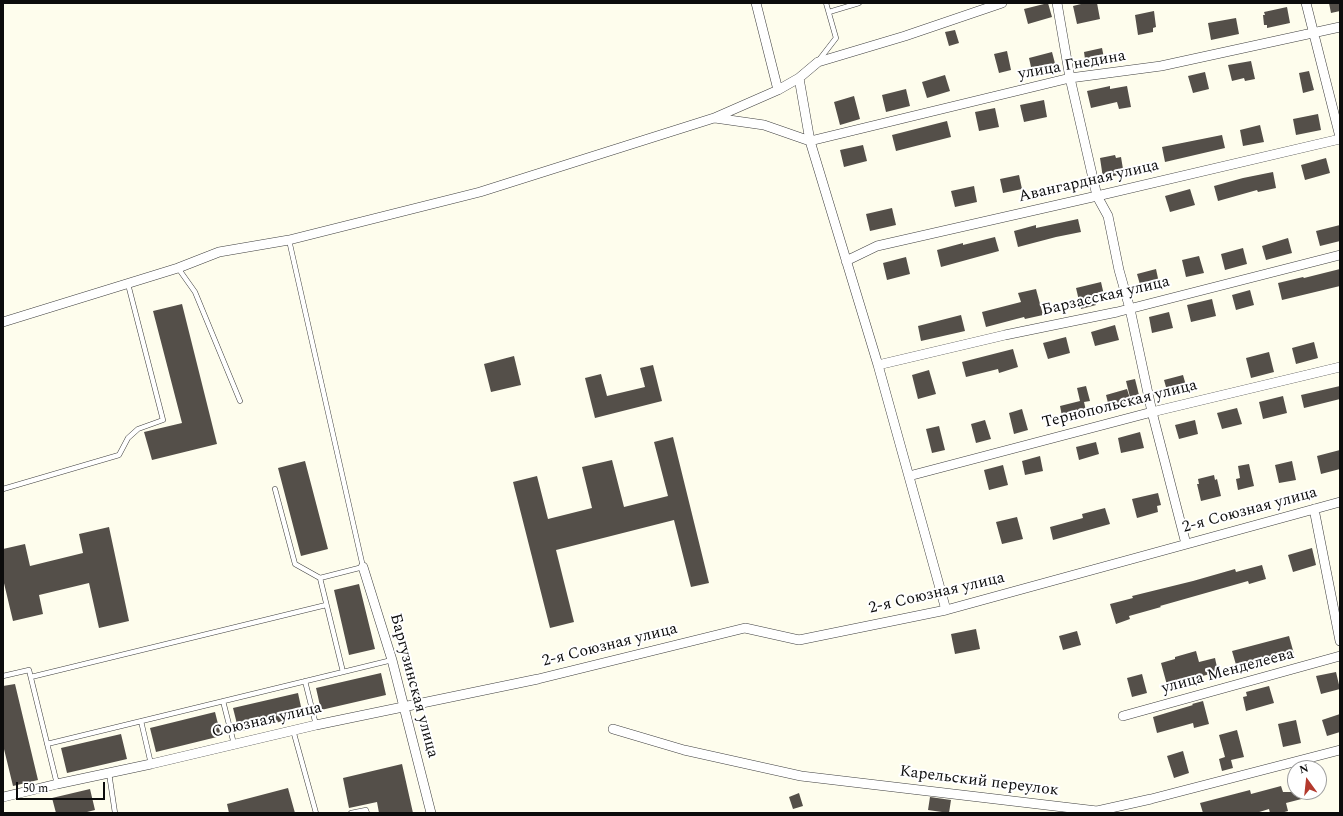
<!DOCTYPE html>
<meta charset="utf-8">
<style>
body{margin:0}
#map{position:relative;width:1343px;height:816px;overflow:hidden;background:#fefded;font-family:Spectral,serif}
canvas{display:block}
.frame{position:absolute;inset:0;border:4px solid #0c0c0c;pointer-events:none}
.north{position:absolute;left:1287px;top:760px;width:40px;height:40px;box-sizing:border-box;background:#fff;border:1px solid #9e9e9e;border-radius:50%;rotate:345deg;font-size:11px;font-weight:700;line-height:16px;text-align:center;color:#0c0c0c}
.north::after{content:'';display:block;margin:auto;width:14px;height:18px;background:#b3392d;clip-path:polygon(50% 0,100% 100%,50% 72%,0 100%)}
.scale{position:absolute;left:16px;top:782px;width:89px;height:18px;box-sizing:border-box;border:2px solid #0c0c0c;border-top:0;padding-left:5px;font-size:12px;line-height:14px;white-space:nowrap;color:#0c0c0c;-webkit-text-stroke:3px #fff;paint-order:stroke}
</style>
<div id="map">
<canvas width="1343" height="816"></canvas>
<div class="frame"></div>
<div class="north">N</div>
<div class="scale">50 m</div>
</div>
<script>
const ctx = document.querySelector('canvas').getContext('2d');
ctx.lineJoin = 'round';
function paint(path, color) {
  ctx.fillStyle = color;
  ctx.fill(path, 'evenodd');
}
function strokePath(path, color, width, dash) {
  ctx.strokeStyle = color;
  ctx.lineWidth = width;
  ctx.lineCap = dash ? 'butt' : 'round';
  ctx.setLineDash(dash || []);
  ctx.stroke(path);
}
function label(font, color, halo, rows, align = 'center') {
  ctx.font = font + ' Spectral,serif';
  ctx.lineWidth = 4;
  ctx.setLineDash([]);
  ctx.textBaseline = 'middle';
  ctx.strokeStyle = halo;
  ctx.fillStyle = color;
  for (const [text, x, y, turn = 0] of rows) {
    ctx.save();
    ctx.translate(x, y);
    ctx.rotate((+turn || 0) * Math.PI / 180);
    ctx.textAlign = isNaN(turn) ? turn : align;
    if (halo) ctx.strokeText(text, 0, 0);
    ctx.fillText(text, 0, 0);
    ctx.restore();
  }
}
const building = new Path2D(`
 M1048 3 1052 17 1028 24 1024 9Z
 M1085 3H1097L1100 19 1077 24 1073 6Z
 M1329 3H1340V11L1331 13Z
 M1287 7 1290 23 1267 28V25H1264L1263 15H1265L1264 12Z
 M1154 11 1156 27 1153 28V32L1138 35 1135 15Z
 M1236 18 1239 34 1211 40 1208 23Z
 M955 30 959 43 949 46 945 32Z
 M1102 48 1105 63 1086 66 1084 52Z
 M1007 51 1011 70 999 73 994 54Z
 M1052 52 1057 71 1033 76 1029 58Z
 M1251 61 1255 79 1245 81 1244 78 1232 81 1228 65Z
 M1309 71 1314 90 1303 93 1299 73Z
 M1205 72 1209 89 1193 93 1188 76Z
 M945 75 950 91 927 98 922 82Z
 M1110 86V89L1127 86 1131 107 1119 109 1117 102 1091 108 1087 91Z
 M906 89 910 106 886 112 882 95Z
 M854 96 860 119 840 125 834 102Z
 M1044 100 1047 117 1024 122 1020 105Z
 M995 108 999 127 979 131 975 112Z
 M1318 114 1321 130 1296 135 1293 119Z
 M947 121 951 137 896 151 892 135Z
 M1260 125 1264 142 1243 146 1240 130Z
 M1222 135 1225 148 1165 162 1162 147Z
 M863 145 867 161 844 167 840 150Z
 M1115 155 1116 158 1121 157 1123 169 1118 170 1119 175 1103 178 1100 158Z
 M1326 158 1330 173 1305 180 1301 165Z
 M1273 172 1276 188 1258 192 1257 190 1218 201 1214 186 1243 178Z
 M1019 175 1022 189 1003 193 1000 179Z
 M974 186 977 202 955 207 951 191Z
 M1190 189 1195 205 1170 212 1165 196Z
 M892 208 896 225 870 231 866 214Z
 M1078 219 1081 232 1056 237 1018 247 1014 231 1036 225V228Z
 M1340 225V241L1320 246 1316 231Z
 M995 237 999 251 941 267 937 250 963 243V245Z
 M1288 238 1292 253 1266 260 1262 246Z
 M1243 248 1247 264 1225 270 1221 254Z
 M1199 256 1204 273 1186 277 1182 260Z
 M906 257 910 274 887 280 883 263Z
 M1156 269 1159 283 1141 288 1137 274Z
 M1340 269V286L1282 300 1278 283 1303 277 1304 278Z
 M1101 282 1104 295 1094 297 1096 305 1081 309 1076 288Z
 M1036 289 1043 315 1025 319 1024 317 986 327 982 312 1021 302 1018 293Z
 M1250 290 1254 305 1236 310 1232 295Z
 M1212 299 1216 316 1191 322 1187 305Z
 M182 304 217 444 152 460 144 432 182 423 153 311Z
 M1169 312 1173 328 1152 333 1149 317Z
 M961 315 965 331 921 341 918 326Z
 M1115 325 1119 340 1095 346 1091 332Z
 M1066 337 1070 353 1048 359 1043 343Z
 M1314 342 1318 358 1296 364 1292 348Z
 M1013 349 1018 367 999 373 998 369 966 377 962 362Z
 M1269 352 1274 372 1251 378 1246 358Z
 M514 356 521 385 491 392 484 364Z
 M653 365 662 401 595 418 585 378 601 374 607 396 645 387 640 368Z
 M929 370 936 394 918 399 912 375Z
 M1183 375 1187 389 1168 394 1164 380Z
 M1135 379 1139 395 1130 397 1126 381Z
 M1086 386 1090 401 1084 402 1087 415 1063 421 1060 406 1080 401 1077 388Z
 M1340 386V399L1304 408 1301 395Z
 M1127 389 1132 405 1110 411 1106 395Z
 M1283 396 1287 413 1263 419 1259 402Z
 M1237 408 1242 424 1222 429 1217 413Z
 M1022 409 1028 430 1014 434 1009 413Z
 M985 420 991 439 976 443 971 424Z
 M1195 420 1198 434 1179 439 1175 425Z
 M939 426 945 450 932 453 926 429Z
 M1140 432 1144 448 1121 453 1118 438Z
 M673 437 709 583 691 587 674 520 556 550 574 622 550 628 513 482 537 476 548 519 592 508 582 467 612 460 624 507 668 496 654 442Z
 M1096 442 1099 454 1079 460 1076 447Z
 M1340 450V469L1321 474 1317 456Z
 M1040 456 1043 471 1025 475 1022 461Z
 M305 461 328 549 301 556 278 468Z
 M1292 461 1296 480 1279 483 1275 465Z
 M1249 464 1254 486 1238 490 1236 479 1240 478 1238 466Z
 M1003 465 1008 485 989 490 984 470Z
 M1214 475 1215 480 1217 479 1221 496 1201 501 1197 484H1199L1198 479Z
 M1158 493 1161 505 1157 506 1158 512 1137 518 1132 499Z
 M1105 508 1110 524 1053 540 1050 527 1083 518 1082 514Z
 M1017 517 1023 539 1002 544 996 522Z
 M109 527 129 621 99 628 89 583 39 595 43 614 13 621 3 579V549L25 544 30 566 83 553 79 534Z
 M1312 548 1316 565 1293 572 1288 555Z
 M1262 565 1266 579 1249 584 1248 581 1160 606 1161 607 1129 616 1130 619 1116 624 1110 604 1133 598 1132 596 1193 581 1235 569 1236 572Z
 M359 584 375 649 349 655 334 590Z
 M976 629 980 649 955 654 951 634Z
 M1077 631 1081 645 1063 650 1059 636Z
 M1289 636 1294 654 1237 668 1232 651Z
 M1196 651 1199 662 1215 658 1218 672 1167 685 1161 663 1175 659V657Z
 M1336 672 1340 689 1321 694 1316 676Z
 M381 673 386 695 321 710 316 688Z
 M1142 674 1147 693 1132 697 1127 678Z
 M15 684 38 780 13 786 3 745V686Z
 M1269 686 1274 703 1246 711 1243 697 1247 696 1246 692Z
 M298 693 303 716 239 732 233 708Z
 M1203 701 1209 724 1194 728 1193 723 1157 733 1153 717 1193 705 1192 704Z
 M215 712 221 736 156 752 150 728Z
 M1340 714V732L1327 736 1322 720Z
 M1296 720 1301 743 1283 747 1278 724Z
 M1237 730 1244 757 1231 760 1233 768 1222 771 1219 759 1225 757 1219 735Z
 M121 734 127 759 67 773 61 748Z
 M1183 751 1189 773 1174 778 1167 756Z
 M402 764 413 813H379L377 802 349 808 343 778Z
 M1281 786 1283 792H1316L1317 795 1286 803 1288 811 1281 813H1270L1269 809 1256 813H1203L1200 803 1250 790 1251 794Z
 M288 788 295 813H229L227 804Z
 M90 789 95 810 83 813H56L52 798Z
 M799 793 803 806 793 809 789 797Z
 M930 797 951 800 949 813 928 810Z`);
const service = new Path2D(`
 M829 12 859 3
 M819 60 836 38 826 3
 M178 268 195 292 240 401
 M3 489 119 455 128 438 138 429 163 420 128 284
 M275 489 295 564 320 578 363 567 289 240
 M343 672 392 660
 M3 676 29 670 57 784
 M31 677 326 605
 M305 681 316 725
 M223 701 234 744
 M141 721 151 764
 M293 730 316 813
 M47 744 343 672 320 578
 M109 773 115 813
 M351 813 366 810 367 813`);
const minor = new Path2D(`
 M756 3 778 90
 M1057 3 1070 78 1097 196 1108 216 1119 270 1130 309 1152 412 1186 544
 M1306 3 1340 137
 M799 78 810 141 878 365 946 610
 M715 118 764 125 810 141 1070 78 1161 66 1340 27
 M846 261 877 246 1097 196 1340 139
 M3 322 178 268 219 252 289 240 480 192 714 118 778 90 799 78 818 62 905 36 1002 3
 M878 365 1005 335 1117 312 1340 255
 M909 476 1152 412 1340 367
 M1314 509 1340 641
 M363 567 392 660 431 813
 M1123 716 1340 656
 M613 729 684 750 801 776 1097 811 1151 799 1340 750
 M3 797 57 784 151 764 316 725 538 679 745 628 799 640 946 610 1340 502`);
const streetNames = [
 ["улица Гнедина",1072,66,-10],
 ["Авангардная улица",1089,182,-13],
 ["Барзасская улица",1106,297,-13],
 ["Тернопольская улица",1120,405,-14],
 ["2-я Союзная улица",1250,511,-15],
 ["2-я Союзная улица",937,594,-13],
 ["2-я Союзная улица",610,646,-14],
 ["улица Менделеева",1228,672,-15],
 ["Баргузинская улица",413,686,75],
 ["Союзная улица",267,721,-13],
 ["Карельский переулок",979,782,7]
];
paint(building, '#544f49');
strokePath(service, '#3f3f3f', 5.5);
strokePath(minor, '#3f3f3f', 10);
strokePath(service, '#fff', 4.5);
strokePath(minor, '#fff', 9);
label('16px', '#0c0c0c', '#fff', streetNames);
</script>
